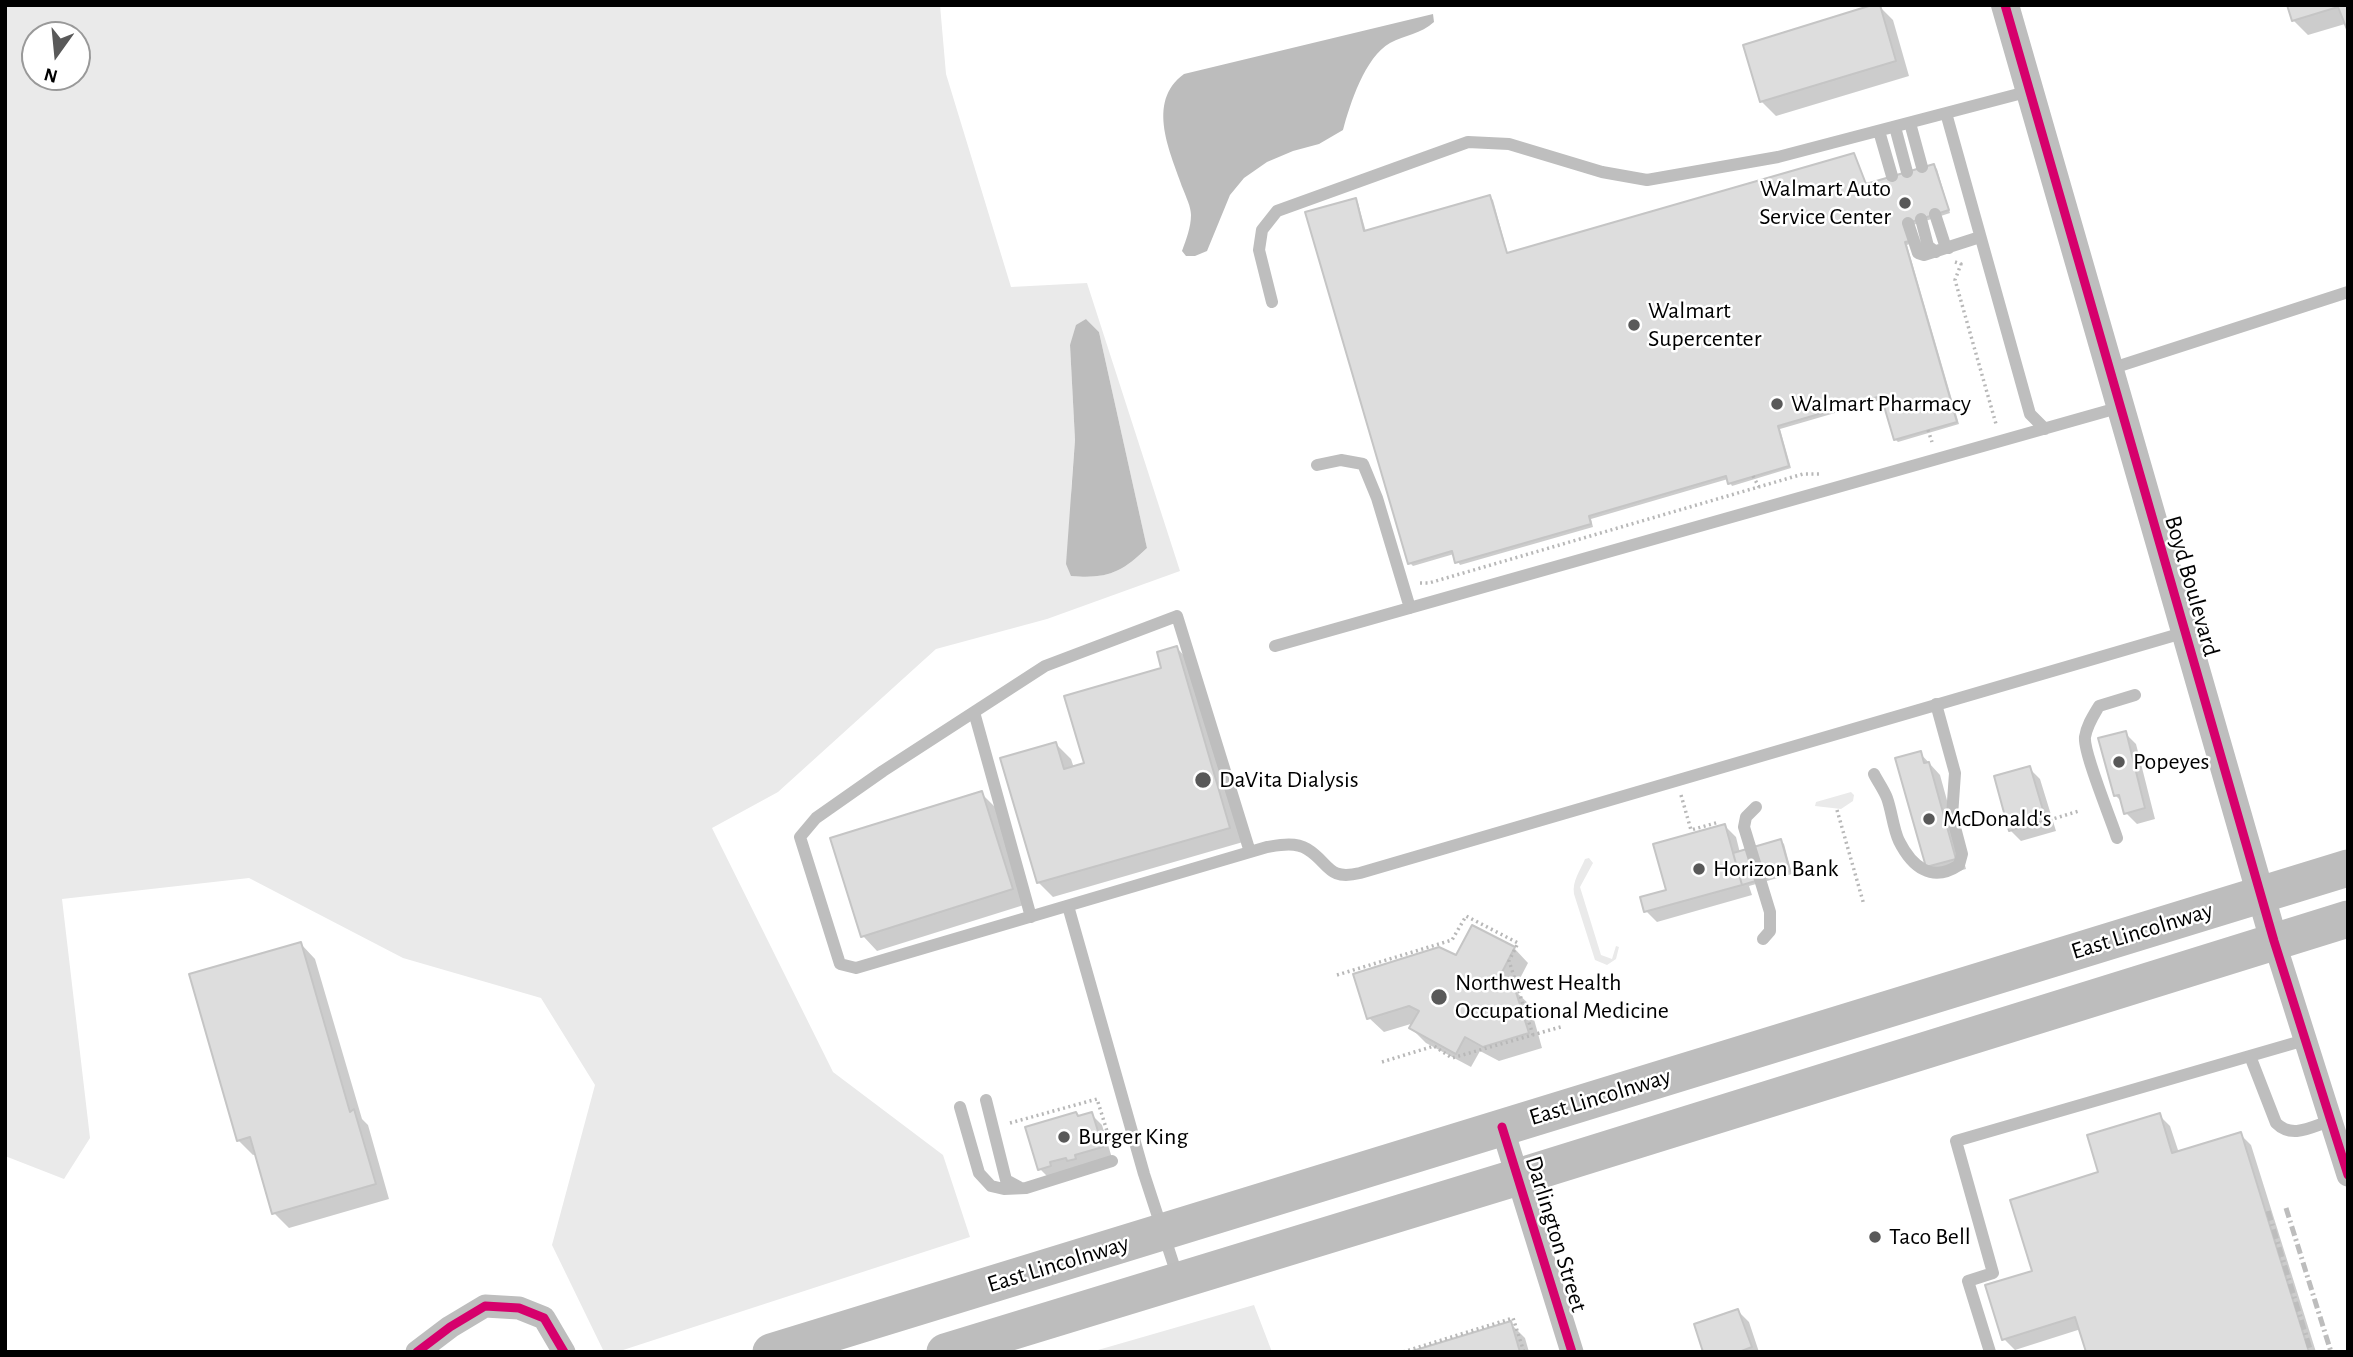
<!DOCTYPE html>
<style>
body{margin:0}
#map{position:relative;width:2353px;height:1357px;overflow:hidden;background:#fff;font-family:"Alegreya Sans",sans-serif}
canvas{display:block}
.frame{position:absolute;inset:0;border:7px solid #000;pointer-events:none}
.north{position:absolute;left:21px;top:21px;width:70px;height:70px;box-sizing:border-box;background:#fff;border:2px solid #999;border-radius:50%;rotate:195deg;font-size:19px;font-weight:700;line-height:28px;text-align:center;color:#000}
.north::after{content:'';display:block;margin:auto;width:24px;height:32px;background:#595959;clip-path:polygon(50% 0,100% 100%,50% 72%,0 100%)}
</style>
<div id="map">
<canvas width="2353" height="1357"></canvas>
<div class="frame"></div>
<div class="north">N</div>
</div>
<script>
const ctx = document.querySelector('canvas').getContext('2d');
ctx.lineJoin = 'round';
function paint(path, color) {
  ctx.fillStyle = color;
  ctx.fill(path, 'evenodd');
}
function strokePath(path, color, width, dash) {
  ctx.strokeStyle = color;
  ctx.lineWidth = width;
  ctx.lineCap = dash ? 'butt' : 'round';
  ctx.setLineDash(dash || []);
  ctx.stroke(path);
}
function label(font, color, halo, rows, align = 'center') {
  ctx.font = font + ' "Alegreya Sans",sans-serif';
  ctx.lineWidth = 5;
  ctx.setLineDash([]);
  ctx.textBaseline = 'middle';
  ctx.strokeStyle = halo;
  ctx.fillStyle = color;
  for (const [text, x, y, turn = 0] of rows) {
    ctx.save();
    ctx.translate(x, y);
    ctx.rotate((+turn || 0) * Math.PI / 180);
    ctx.textAlign = isNaN(turn) ? turn : align;
    if (halo) ctx.strokeText(text, 0, 0);
    ctx.fillText(text, 0, 0);
    ctx.restore();
  }
}
const green = new Path2D(`
 M5 5H940L946 74 1011 287 1087 283 1180 571 1047 619 936 649 778 792 712 828 833 1072 943 1155 970 1237 617 1352H604L552 1245 595 1085 541 998 403 958 249 878 62 899 90 1138 64 1179 5 1156ZM35 35H77V77H35ZM1086 319 1099 332 1147 548C1121 573 1107 579 1071 576V492L1075 440 1070 345Z
 M1851 792 1854 795 1853 801 1841 809 1815 806 1816 802Z
 M1589 858 1593 863 1580 887 1601 955 1612 959 1616 946 1619 947 1616 959 1607 965 1595 960 1574 894C1572 881 1580 871 1585 859Z
 M1254 1305 1272 1352H1091Z`);
const water = new Path2D(`
 M1433 14 1434 22C1421 34 1405 35 1390 43 1365 57 1350 104 1343 130L1319 144 1293 151 1267 162 1244 178 1230 195 1207 251 1195 256H1186L1182 251C1186 240 1191 227 1191 215 1191 207 1186 197 1183 189 1171 154 1145 102 1184 74Z
 M1086 319 1099 332 1147 548C1121 573 1107 579 1071 576L1066 564 1075 440 1070 345 1076 325Z`);
const shadow = new Path2D(`
 M1878 5 1893 20 1909 76 1776 116 1761 101Z
 M2289 5H2348V31L2345 24 2308 35 2293 20Z
 M1854 155 1867 186 1934 166 1937 169 1950 213 1907 227 1912 243 1907 245 1959 424 1898 442 1895 439 1883 399 1780 429 1791 468 1732 486 1728 479 1591 519 1593 527 1460 565 1454 554 1413 566 1410 563 1355 200 1358 203 1366 232 1490 197 1493 200 1508 255Z
 M1177 648 1191 663 1243 842 1053 897 1038 882 1056 744 1071 759 1074 768 1086 764 1164 670Z
 M2125 733 2136 744 2155 819 2137 824 2126 813 2123 803 2115 795Z
 M1920 753 1940 775 1966 869 1938 877 1928 866Z
 M2029 768 2040 779 2056 831 2021 841 2010 830Z
 M981 793 996 808 1027 904 877 951 863 936Z
 M1725 826 1736 837 1740 853 1781 841 1784 844 1792 874 1749 886 1752 895 1657 922 1646 911 1668 891Z
 M301 944 315 959 362 1119 368 1125 389 1199 289 1228 274 1213 257 1154 253 1155 238 1140Z
 M1514 948 1528 963 1514 990 1530 1005 1542 1048 1499 1061 1480 1051 1471 1067 1426 1043 1411 1028 1414 1023 1384 1032 1369 1018 1456 958Z
 M1076 1113 1080 1117 1091 1114 1102 1125 1112 1158 1051 1180 1040 1169Z
 M2159 1115 2170 1126 2179 1153 2240 1134 2251 1145 2316 1352H2088L2081 1329 2015 1350 2004 1339 2034 1272 2100 1173Z
 M1738 1311 1749 1322 1759 1352H1705Z
 M1510 1323 1525 1338 1529 1352H1415Z`);
const building = new Path2D(`
 M1872 5H1880L1896 61 1760 102 1743 45Z
 M2287 5H2348V32L2338 7 2292 21Z
 M1854 153 1866 184 1934 164 1949 210 1905 224 1910 241 1905 242 1957 422 1894 440 1881 396 1778 426 1789 466 1728 484 1726 476 1589 516 1591 524 1455 563 1452 551 1408 564 1305 212 1356 198 1364 231 1490 195 1507 253Z
 M1177 646 1230 828 1037 883 1000 758 1056 742 1064 769 1084 763 1064 696 1161 668 1157 652Z
 M2126 731 2145 808 2124 814 2119 795 2114 796 2098 738Z
 M1921 751 1924 763 1929 762 1956 859 1926 867 1895 758Z
 M2030 766 2046 820 2009 831 1994 776Z
 M982 791 1013 889 861 937 830 838Z
 M1725 824 1742 885 1644 912 1640 897 1666 890 1653 844Z
 M1781 839 1790 871 1742 885 1733 853Z
 M1472 925 1515 947 1498 980 1515 989 1529 1033 1483 1047 1465 1037 1456 1054 1409 1028 1419 1011 1409 1006 1367 1019 1353 974 1439 947 1456 955Z
 M301 942 350 1112 354 1109 376 1184 272 1214 250 1137 237 1141 189 974Z
 M1076 1112 1078 1116 1092 1112 1103 1147 1075 1155 1076 1159 1067 1161 1066 1158 1050 1162 1051 1166 1038 1170 1025 1127Z
 M2160 1113 2172 1153 2241 1132 2309 1352H2086L2075 1317 2002 1340 1985 1285 2032 1271 2010 1200 2098 1172 2087 1135Z
 M1738 1309 1752 1347 1739 1352H1703L1694 1324Z
 M1511 1321 1520 1352H1409Z`);
const path = new Path2D(`
 M1955 262 1961 264 1955 280 1996 424
 M2348 323V325
 M1928 430 1932 442
 M1753 476 1759 487
 M1420 583H1429L1803 474H1820
 M1681 795 1691 830 1719 822
 M1837 810 1864 905
 M2023 828 2079 811
 M1337 975 1452 940 1466 916 1518 943 1509 961 1533 1035
 M1382 1062 1434 1046 1452 1058 1564 1026
 M1010 1123 1097 1099 1111 1144
 M1403 1352 1513 1318 1524 1352`);
const service = new Path2D(`
 M1946 113 2030 414 2045 429
 M1910 123 1922 167
 M1895 127 1907 172
 M1879 131 1892 176
 M1935 214 1945 245 1949 248
 M1921 219 1928 246 1936 252
 M1908 223 1918 253 1924 255 1980 237
 M1272 302 1259 250 1262 230 1277 211 1468 142 1509 144 1602 172 1647 180 1778 157 2030 91
 M2110 369 2348 292
 M1317 465 1341 460 1363 464 1377 498 1410 608
 M1275 646 2121 407
 M974 712 1031 917
 M1874 774C1878 782 1884 790 1887 798 1892 812 1893 828 1899 841 1912 867 1932 883 1959 865L1962 854 1952 816 1955 773 1936 704
 M1756 807 1746 817 1744 827 1770 912V931L1763 939
 M2117 838C2111 819 2083 752 2085 737 2087 725 2093 716 2099 706L2135 695
 M1250 852 1177 616 1045 666 883 771 816 818 800 837 840 964 856 968 1267 847C1280 845 1295 842 1307 849 1330 863 1327 881 1360 873L2186 632
 M1068 906 1144 1174 1178 1278
 M2250 1056 2276 1123C2292 1139 2311 1127 2330 1121
 M986 1100 1006 1180 1019 1187
 M960 1107 979 1173 991 1186 1004 1189 1026 1188 1112 1161
 M1990 1352 1968 1281 1993 1273 1956 1141 2305 1040`);
const minor = new Path2D(`
 M2274 941 2348 1175
 M1502 1127 1572 1352
 M417 1352 450 1327 485 1306 519 1308 544 1318 564 1352`);
const tertiary = new Path2D(`
 M2005 5 2274 941`);
const primary = new Path2D(`
 M771 1352 2348 868
 M945 1352 1518 1177 2348 919`);
const rail = new Path2D(`
 M2286 1208 2331 1352
 M2268 1211 2311 1352`);
const cycleway = new Path2D(`
 M2005 5 2274 941 2348 1175
 M1502 1127 1572 1352
 M417 1352 450 1327 485 1306 519 1308 544 1318 564 1352`);
const markers = [
 [1905,203,7,"#595959"],
 [1634,325,7,"#595959"],
 [1777,404,7,"#595959"],
 [2119,762,7,"#595959"],
 [1203,780,9,"#595959"],
 [1929,819,7,"#595959"],
 [1699,869,7,"#595959"],
 [1439,997,9,"#595959"],
 [1064,1137,7,"#595959"],
 [1875,1237,7,"#595959"]
];
const poiNames = [
 ["Walmart Auto",1891,189,"right"],
 ["Service Center",1891,217,"right"],
 ["Walmart",1648,311],
 ["Supercenter",1648,339],
 ["Walmart Pharmacy",1791,404],
 ["Popeyes",2133,762],
 ["DaVita Dialysis",1219,780],
 ["McDonald's",1943,819],
 ["Horizon Bank",1713,869],
 ["Northwest Health",1455,983],
 ["Occupational Medicine",1455,1011],
 ["Burger King",1078,1137],
 ["Taco Bell",1889,1237]
];
const streetNames = [
 ["Boyd Boulevard",2192,586,74],
 ["East Lincolnway",2142,931,-17],
 ["East Lincolnway",1600,1097,-17],
 ["Darlington Street",1556,1234,73],
 ["East Lincolnway",1058,1264,-17]
];
paint(green, '#eaeaea');
paint(water, '#bcbcbc');
paint(shadow, '#0003');
paint(building, '#ddd');
strokePath(building, '#c5c5c5', 2);
strokePath(path, '#b8b8b8', 3.5, [2, 3.5]);
strokePath(service, '#bebebe', 12);
strokePath(minor, '#bebebe', 23);
strokePath(tertiary, '#bebebe', 28);
strokePath(primary, '#bdbdbd', 37);
strokePath(rail, '#bdbdbd', 5, [10, 3.5, 2, 3.5]);
strokePath(cycleway, '#d6006c', 9);
for (const [x, y, r, color] of markers) {
  const dot = new Path2D();
  dot.arc(x, y, r, 0, 2 * Math.PI);
  ctx.fillStyle = color;
  ctx.fill(dot);
  strokePath(dot, '#fff', 2.5);
}
label('24px', '#000', '#fff', poiNames, 'left');
label('24px', '#000', '#fff', streetNames);
</script>
